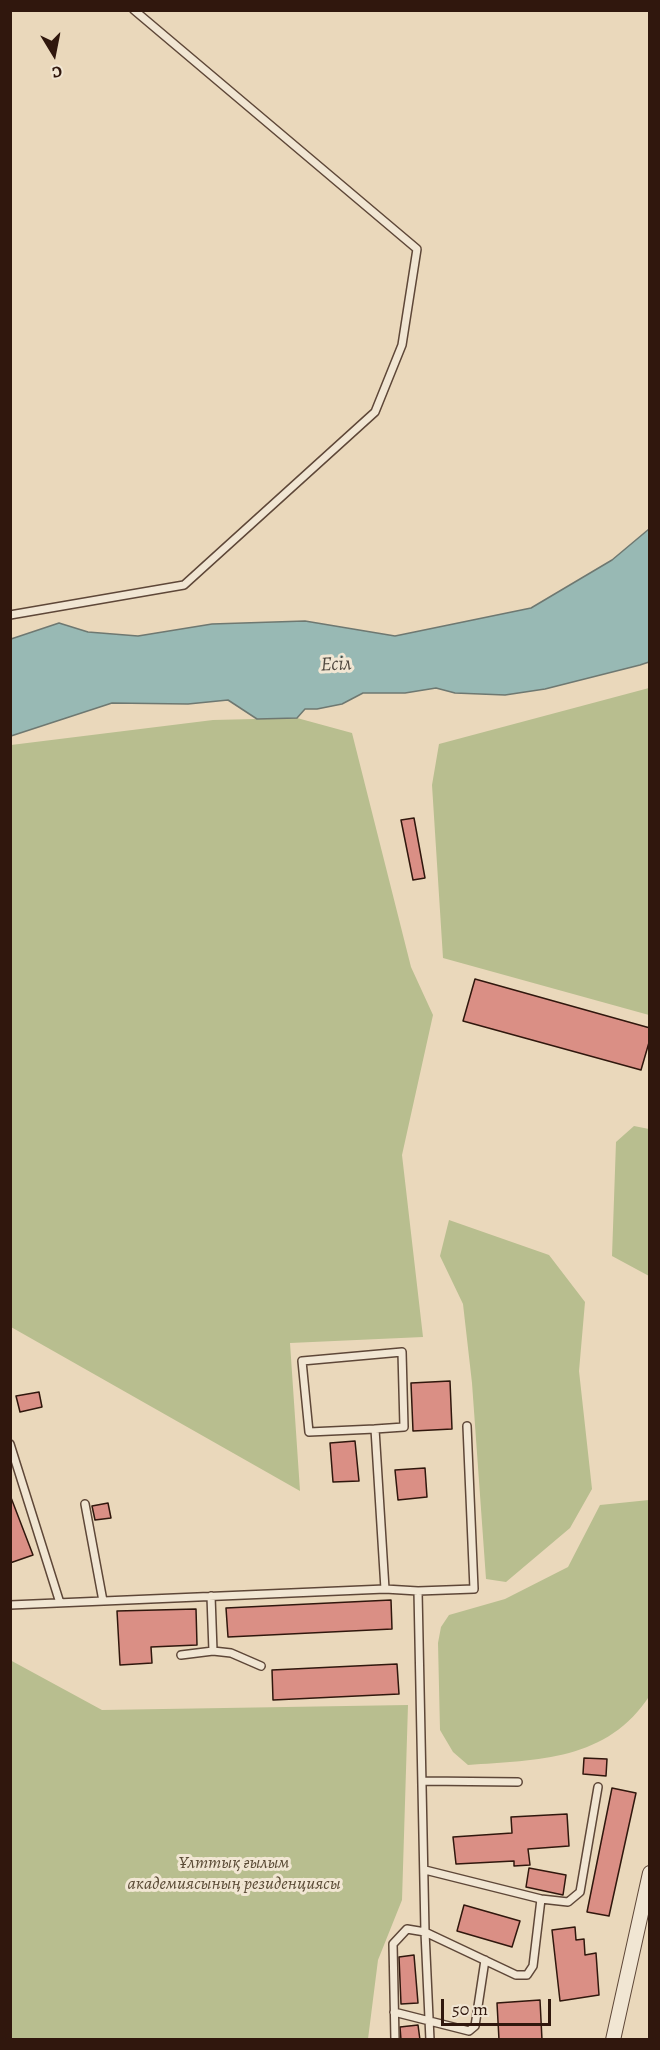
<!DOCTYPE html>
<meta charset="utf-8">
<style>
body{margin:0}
#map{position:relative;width:660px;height:2050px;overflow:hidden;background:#ead8bb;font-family:Alegreya,serif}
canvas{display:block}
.frame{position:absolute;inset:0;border:12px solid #30170d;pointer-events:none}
.north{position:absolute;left:24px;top:24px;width:60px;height:60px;-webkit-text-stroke:4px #f1e6d3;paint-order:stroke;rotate:170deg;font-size:16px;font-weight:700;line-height:24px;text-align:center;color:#30170d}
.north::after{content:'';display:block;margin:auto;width:21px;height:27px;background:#30170d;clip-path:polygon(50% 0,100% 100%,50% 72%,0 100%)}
.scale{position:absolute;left:441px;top:1999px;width:110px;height:27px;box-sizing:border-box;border:3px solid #30170d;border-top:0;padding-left:8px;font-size:18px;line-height:21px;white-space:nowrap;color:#30170d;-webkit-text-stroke:4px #f1e6d3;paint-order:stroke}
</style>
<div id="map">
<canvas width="660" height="2050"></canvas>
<div class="frame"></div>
<div class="north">С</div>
<div class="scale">50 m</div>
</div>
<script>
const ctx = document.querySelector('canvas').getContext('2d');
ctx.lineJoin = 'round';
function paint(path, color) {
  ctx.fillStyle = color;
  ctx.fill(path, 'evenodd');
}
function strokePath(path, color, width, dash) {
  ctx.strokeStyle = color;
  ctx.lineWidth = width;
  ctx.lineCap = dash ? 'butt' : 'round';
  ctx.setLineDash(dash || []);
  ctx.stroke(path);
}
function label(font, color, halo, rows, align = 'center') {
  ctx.font = font + ' Alegreya,serif';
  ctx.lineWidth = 6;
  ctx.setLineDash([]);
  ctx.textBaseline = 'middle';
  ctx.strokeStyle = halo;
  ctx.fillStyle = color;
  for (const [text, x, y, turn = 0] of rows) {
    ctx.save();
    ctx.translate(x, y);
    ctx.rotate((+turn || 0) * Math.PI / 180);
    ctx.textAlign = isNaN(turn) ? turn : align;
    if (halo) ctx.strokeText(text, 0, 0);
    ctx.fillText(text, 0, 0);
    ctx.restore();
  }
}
const green = new Path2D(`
 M649 688V1015L443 958 432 785 439 744Z
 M297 718 352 733 411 967 433 1015 402 1155 423 1337 290 1343 300 1491 11 1327V745L213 720Z
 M634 1126 649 1129V1276L612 1256 616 1142Z
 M449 1220 549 1255 585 1302 579 1371 592 1489 570 1528 506 1582 486 1579 472 1383 463 1304 440 1256Z
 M649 1500 650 1695C608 1761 537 1760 468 1765L453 1752 440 1730 438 1643 441 1627 449 1615 505 1599 568 1567 600 1505Z
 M10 1660 102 1710 408 1705 402 1900 378 1960 368 2039H11Z`);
const water = new Path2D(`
 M649 529V662L640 665 545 689 505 695 455 693 436 688 405 693H363L342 704 317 709H305L297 718 257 719 228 700 188 704 112 703 11 736V639L59 623 88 632 138 636 212 624 305 621 395 636 531 608 612 560Z`);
const building = new Path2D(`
 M414 818 425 878 413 880 401 820Z
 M475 979 650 1028V1039L641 1070 463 1021Z
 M450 1381 452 1429 413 1431 411 1383Z
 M39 1392 42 1407 20 1412 16 1396Z
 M355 1441 359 1481 333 1482 330 1443Z
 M425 1468 427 1497 398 1500 395 1470Z
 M10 1495 33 1555 10 1563Z
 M108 1503 111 1518 95 1520 92 1506Z
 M391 1600 392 1629 228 1637 226 1608Z
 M196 1609 197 1645 151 1647 152 1663 120 1665 117 1611Z
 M397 1664 399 1694 273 1700 272 1670Z
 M584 1758 607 1759 606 1776 583 1774Z
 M612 1788 636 1793 609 1916 587 1912Z
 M567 1814 569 1846 528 1849 530 1865 514 1866V1861L456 1864 453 1837 512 1833 511 1817Z
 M529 1868 566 1875 563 1895 526 1887Z
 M464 1905 520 1921 512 1947 457 1931Z
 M575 1927 576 1940 584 1939 585 1955 596 1953 599 1995 560 2001 552 1930Z
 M414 1955 418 2003 401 2004 399 1957Z
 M540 2000 542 2040H499L497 2003Z
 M418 2025 420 2040H401L400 2027Z`);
const service = new Path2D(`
 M10 615 184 585 375 412 402 345 417 249 134 10
 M375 1429 309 1432 302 1361 402 1352 404 1427 375 1429 385 1589
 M10 1444 60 1603
 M85 1504 103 1601
 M211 1596 213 1651 231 1653 261 1666
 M10 1605 385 1589 418 1591 474 1589 467 1426
 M181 1655 213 1651
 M423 1781 518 1782
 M425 1870 541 1899 568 1902 580 1892 598 1787
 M394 2012 469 2031 475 2026 485 1960
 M395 2040 393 1944 407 1929 425 1932 418 1591
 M430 2040 425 1932 516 1975H527L533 1966 541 1899`);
const minor = new Path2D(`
 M613 2040 650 1873`);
const parkNames = [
 ["Ұлттық ғылым",234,1864],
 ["академиясының резиденциясы",234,1885]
];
const waterNames = [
 ["Есіл",336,665,-2]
];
paint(green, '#b8be8f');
paint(water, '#98b9b4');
strokePath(water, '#6e7871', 1.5);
paint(building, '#da8f85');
strokePath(building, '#30170d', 1.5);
strokePath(service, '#5e4738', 10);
strokePath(minor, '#5e4738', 16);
strokePath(service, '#f1e6d3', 7);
strokePath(minor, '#f1e6d3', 14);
label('italic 18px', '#594934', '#f1e6d3', parkNames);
label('italic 20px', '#4f483f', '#f1e6d3', waterNames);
</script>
